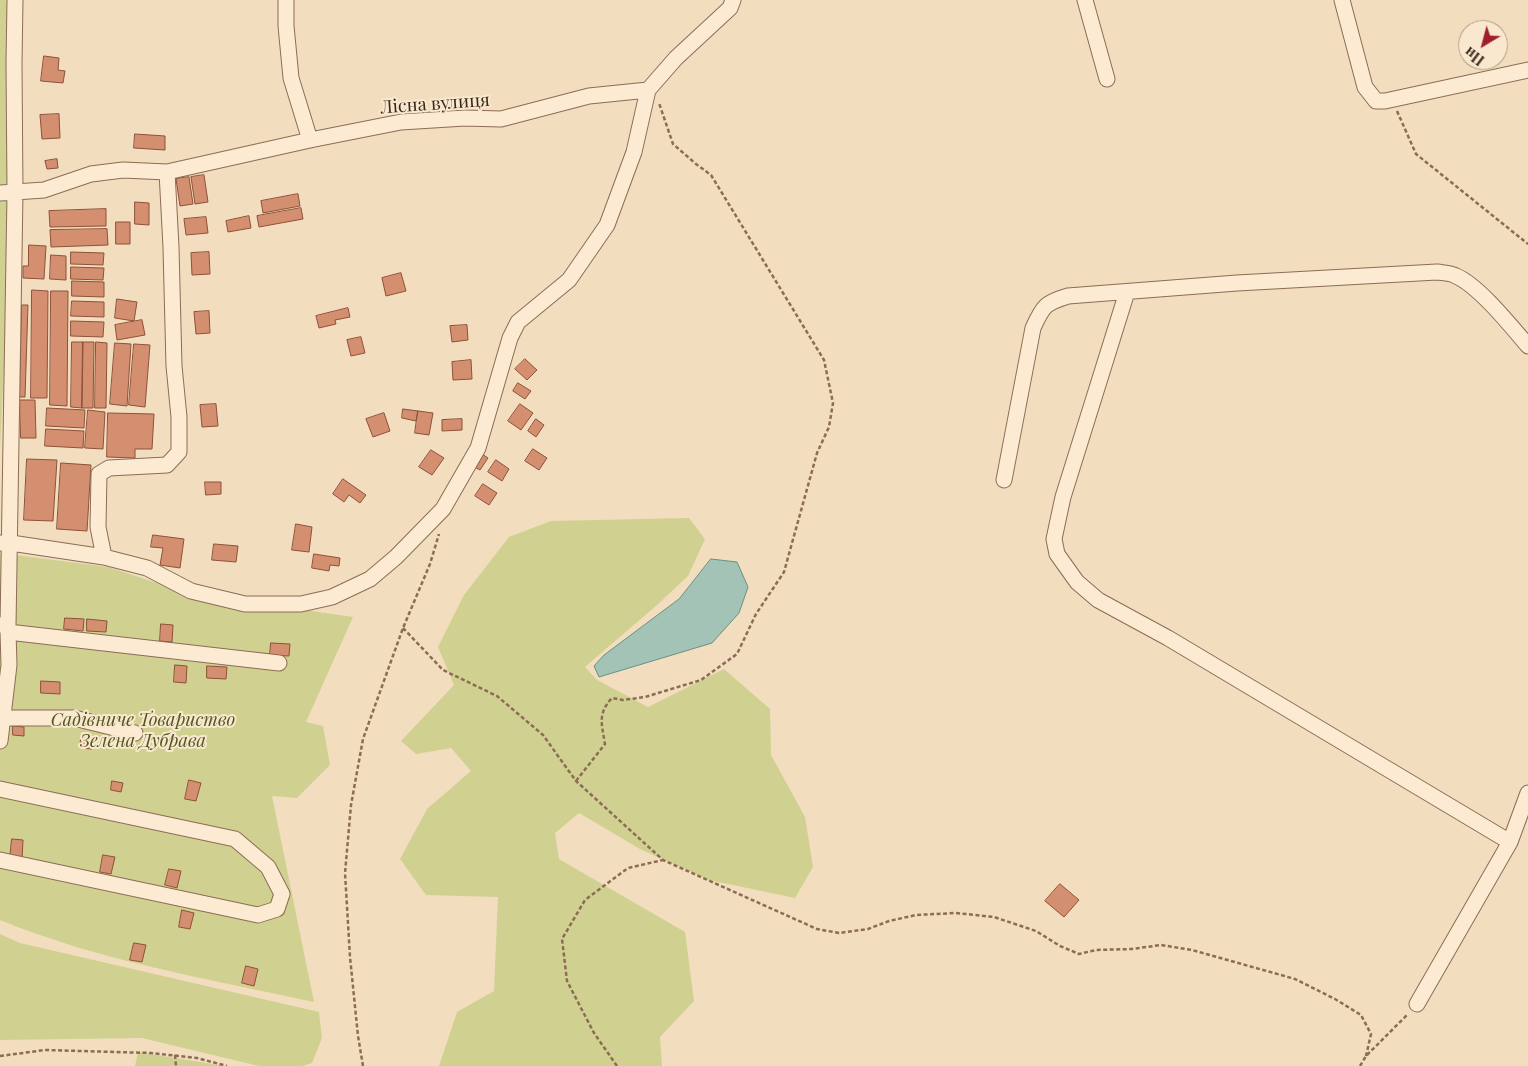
<!DOCTYPE html>
<meta charset="utf-8">
<style>
body{margin:0}
#map{position:relative;width:1528px;height:1066px;overflow:hidden;background:#f2ddbe;font-family:"Playfair Display",serif}
canvas{display:block}
.north{position:absolute;left:1458px;top:20px;width:50px;height:50px;box-sizing:border-box;background:#f9e8ce;border:1px solid #ad9a86;border-radius:50%;rotate:217deg;font-size:14px;font-weight:700;line-height:20px;text-align:center;color:#3a261b}
.north::after{content:'';display:block;margin:auto;width:18px;height:22px;background:#a01f2e;clip-path:polygon(50% 0,100% 100%,50% 72%,0 100%)}
</style>
<div id="map">
<canvas width="1528" height="1066"></canvas>
<div class="north">Пн</div>
</div>
<script>
const ctx = document.querySelector('canvas').getContext('2d');
ctx.lineJoin = 'round';
function paint(path, color) {
  ctx.fillStyle = color;
  ctx.fill(path, 'evenodd');
}
function strokePath(path, color, width, dash) {
  ctx.strokeStyle = color;
  ctx.lineWidth = width;
  ctx.lineCap = dash ? 'butt' : 'round';
  ctx.setLineDash(dash || []);
  ctx.stroke(path);
}
function label(font, color, halo, rows, align = 'center') {
  ctx.font = font + ' "Playfair Display",serif';
  ctx.lineWidth = 4;
  ctx.setLineDash([]);
  ctx.textBaseline = 'middle';
  ctx.strokeStyle = halo;
  ctx.fillStyle = color;
  for (const [text, x, y, turn = 0] of rows) {
    ctx.save();
    ctx.translate(x, y);
    ctx.rotate((+turn || 0) * Math.PI / 180);
    ctx.textAlign = isNaN(turn) ? turn : align;
    if (halo) ctx.strokeText(text, 0, 0);
    ctx.fillText(text, 0, 0);
    ctx.restore();
  }
}
const green = new Path2D(`
 M0 0H11L13 191 0 448Z
 M689 518 705 539 688 576 657 605 585 667 597 680 648 707 724 669 770 709 771 755 805 817 813 867 795 898 709 880 640 849 579 813 555 833 559 859 685 932 694 1001 660 1037 662 1066H439L457 1012 494 991 498 897 426 895 400 859 427 809 471 771 451 748 416 754 401 741 454 685 438 647 464 595 509 537 551 521Z
 M0 553 108 567 188 593 353 617 306 722 323 726 330 765 297 798 272 796 314 1002C208 979 100 961 0 920Z
 M0 934 20 943 319 1012 322 1038 312 1063 302 1066H259L142 1038 0 1040Z
 M138 1052 225 1066H135Z`);
const water = new Path2D(`
 M711 559 737 562 748 587 739 613 712 643 599 677 594 666 604 655 679 599Z`);
const building = new Path2D(`
 M44 56 59 58 58 70 65 71 63 83 41 81Z
 M59 114 60 138 42 139 40 115Z
 M135 134 165 136V150L134 148Z
 M57 159 58 168 47 169 45 161Z
 M204 175 208 202 195 204 191 177Z
 M189 177 193 204 180 206 176 179Z
 M298 194 300 206 263 213 261 201Z
 M135 202 149 203V225L135 224Z
 M301 208 303 219 259 227 257 216Z
 M106 209V226L50 227 49 211Z
 M249 216 251 228 228 232 226 221Z
 M206 217 208 233 186 235 184 219Z
 M116 222H130V244H116Z
 M107 229 108 245 51 247 50 230Z
 M29 245 46 246 44 279 23 278V266H28Z
 M71 252 104 253 103 265 71 264Z
 M209 252 210 274 192 275 191 253Z
 M51 255 66 256V280L50 279Z
 M71 267 104 268 103 280 71 279Z
 M401 273 406 291 386 296 382 278Z
 M72 281 104 282V297L72 296Z
 M32 290 48 291 47 398H31Z
 M51 291H68L67 406 50 405Z
 M117 299 137 302 134 321 115 318Z
 M72 301 104 302V317L71 316Z
 M22 305H28L25 397H20Z
 M348 308 350 317 335 320 336 324 319 328 316 316Z
 M209 311 210 333 196 334 194 312Z
 M142 320 145 335 117 340 115 325Z
 M71 321 104 322 103 337 71 336Z
 M467 325 468 340 452 342 450 326Z
 M361 337 365 353 351 356 347 340Z
 M72 342H83L82 408 71 407Z
 M83 342H94L93 408H82Z
 M96 342 107 343 106 408H95Z
 M115 343 131 344 127 406 110 404Z
 M134 344 150 345 145 407 129 405Z
 M525 359 537 370 527 380 515 369Z
 M471 360 472 379 453 380 452 362Z
 M518 383 531 391 525 399 513 391Z
 M20 400H35L36 438H21Z
 M216 404 218 426 202 427 200 405Z
 M520 404 533 413 521 430 508 421Z
 M47 408 85 410 84 428 46 426Z
 M403 409 418 411 416 421 402 418Z
 M88 410 105 412 103 449 85 448Z
 M418 411 433 413 429 435 415 433Z
 M108 413 154 414 152 449H135V458L107 457Z
 M384 413 390 431 373 437 366 419Z
 M462 419V430L442 431V420Z
 M536 419 544 425 536 437 528 431Z
 M46 429 84 431 83 448 45 446Z
 M533 449 547 458 539 470 525 461Z
 M431 450 444 458 432 475 419 467Z
 M479 452 488 458 480 470 471 465Z
 M27 459 57 460 53 521 24 520Z
 M496 460 509 469 502 481 488 472Z
 M61 463 91 465 87 531 57 529Z
 M343 479 366 495 360 503 349 495 344 502 333 494Z
 M205 482H221V494L206 495Z
 M483 484 497 493 489 505 475 496Z
 M296 524 312 527 309 552 292 550Z
 M153 535 184 539 180 568 160 565 163 548 151 547Z
 M214 544 238 546 236 562 212 560Z
 M314 554 340 558 339 566 330 565 329 571 312 568Z
 M65 618 84 619 83 631 64 629Z
 M87 619 107 621 106 632 87 631Z
 M161 624 173 625 172 642 160 641Z
 M271 643 290 644 289 656 270 655Z
 M175 665 187 666 186 683 174 682Z
 M207 666 227 667 226 679 207 678Z
 M41 681 60 682V694L41 693Z
 M13 726 24 727V736L13 735Z
 M81 739 92 740V749L80 748Z
 M189 780 201 783 196 801 185 799Z
 M112 781 123 783 121 792 111 790Z
 M12 839 23 840 22 859 10 858Z
 M103 855 115 857 111 874 100 872Z
 M169 869 181 871 177 888 165 885Z
 M1060 884 1079 900 1064 917 1045 901Z
 M182 910 194 913 190 929 179 927Z
 M134 943 146 945 142 962 130 960Z
 M246 966 258 969 254 986 242 983Z`);
const path = new Path2D(`
 M1397 111 1416 154 1528 244
 M403 628 443 670 497 696 543 735 576 781 663 860 817 929 839 933 868 929 889 921 916 915 956 913 994 917 1036 931 1060 946 1079 954 1096 950 1132 949 1161 945 1192 950 1295 979 1335 999 1361 1015 1371 1034 1366 1056
 M576 781 605 744C602 725 597 714 612 698L623 700 645 697 701 680 737 654 756 614 784 572 817 453 829 427 833 403 824 360 711 175 696 164 673 144 659 103
 M175 1055 176 1066
 M0 1056 45 1050 151 1053 197 1058 227 1066
 M363 1066 358 1036 350 957 345 873 351 805 363 739 403 628 430 564 439 534
 M617 1066 594 1033 567 981 562 939 585 900 628 868 663 860
 M1360 1066 1366 1056 1408 1014`);
const minor = new Path2D(`
 M286 0V26L291 78 310 140
 M1085 0 1107 79
 M1342 0 1365 87 1376 101H1385L1528 70
 M0 193 44 190 91 174 123 170 167 172 310 140 401 122 465 118 501 119 589 96 648 90
 M1127 292 1063 497 1054 539 1057 554 1077 582 1098 600 1168 638 1510 842
 M1004 480 1033 328C1043 306 1045 303 1068 296L1237 283 1437 272C1443 273 1451 273 1456 276 1479 286 1511 326 1528 346
 M0 543H11L104 557 147 568 191 591 245 604H301L332 597 370 579 396 557 443 509 478 448 510 338 518 322 569 280 607 225 634 152 648 90 676 58 730 8 733 0
 M104 557 98 527 99 474 109 468 167 465 179 452V417L174 366 171 247 167 172
 M1 625 8 626V632L279 663
 M8 626 15 193 14 63 15 0
 M0 718H74L135 733
 M0 741 9 665 8 632
 M0 789 235 839 268 867 282 894 277 909 258 915 0 860
 M1417 1004 1510 842 1528 793`);
const streetNames = [
 ["Лісна вулиця",435,104,-4]
];
const parkNames = [
 ["Садівниче Товариство",143,720],
 ["Зелена Дубрава",143,741]
];
paint(green, '#d0d191');
paint(water, '#a2c3b5');
strokePath(water, '#689183', 1);
paint(building, '#d48f70');
strokePath(building, '#8d5138', 1);
strokePath(minor, '#8c6c55', 17);
strokePath(path, '#8c6c55', 2.5, [4, 2.5]);
strokePath(minor, '#fcebd2', 15);
label('18px', '#3a261b', '#f9e8ce', streetNames);
label('italic 18px', '#505820', '#f9e8ce', parkNames);
</script>
